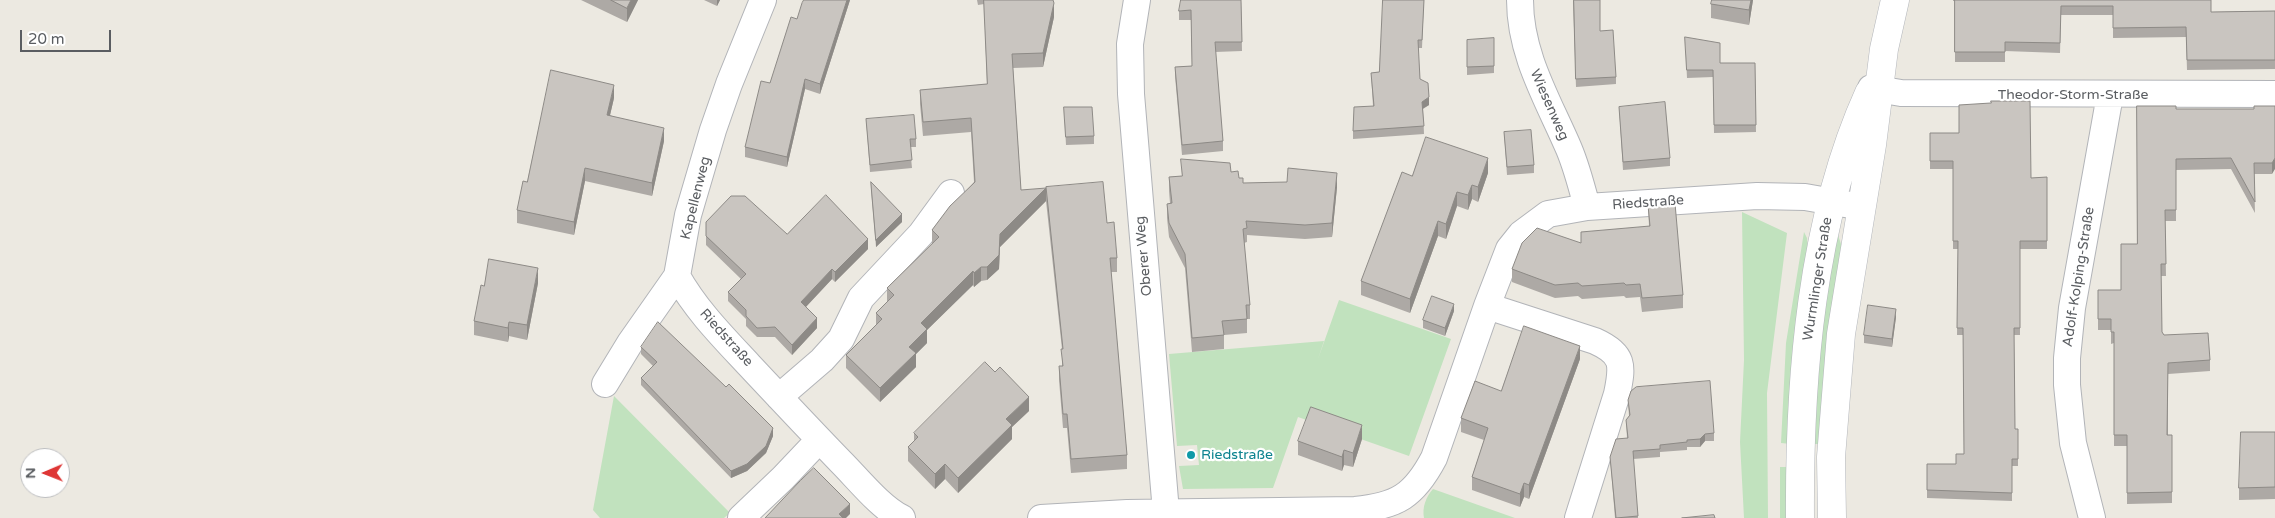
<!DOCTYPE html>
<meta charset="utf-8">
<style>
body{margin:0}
#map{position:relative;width:2275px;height:518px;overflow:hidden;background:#ece9e1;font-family:"Varela Round",sans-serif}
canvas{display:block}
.north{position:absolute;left:20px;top:448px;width:50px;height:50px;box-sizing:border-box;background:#fff;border:1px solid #bdbec0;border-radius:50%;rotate:269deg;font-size:14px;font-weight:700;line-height:20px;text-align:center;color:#5a5d61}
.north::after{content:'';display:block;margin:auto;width:18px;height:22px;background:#de3635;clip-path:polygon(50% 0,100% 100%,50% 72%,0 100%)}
.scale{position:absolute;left:20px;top:30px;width:91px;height:22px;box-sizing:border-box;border:2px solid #5a5d61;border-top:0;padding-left:6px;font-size:15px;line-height:18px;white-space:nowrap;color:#5a5d61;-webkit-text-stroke:4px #fff;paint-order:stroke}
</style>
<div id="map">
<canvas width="2275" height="518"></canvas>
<div class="north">N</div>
<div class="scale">20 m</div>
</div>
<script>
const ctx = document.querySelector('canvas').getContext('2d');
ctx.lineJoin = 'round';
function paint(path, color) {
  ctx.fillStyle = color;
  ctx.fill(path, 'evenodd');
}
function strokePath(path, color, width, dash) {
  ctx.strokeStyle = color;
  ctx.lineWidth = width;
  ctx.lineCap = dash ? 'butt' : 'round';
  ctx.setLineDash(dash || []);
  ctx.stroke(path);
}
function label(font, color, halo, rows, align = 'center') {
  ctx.font = font + ' "Varela Round",sans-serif';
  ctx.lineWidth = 4.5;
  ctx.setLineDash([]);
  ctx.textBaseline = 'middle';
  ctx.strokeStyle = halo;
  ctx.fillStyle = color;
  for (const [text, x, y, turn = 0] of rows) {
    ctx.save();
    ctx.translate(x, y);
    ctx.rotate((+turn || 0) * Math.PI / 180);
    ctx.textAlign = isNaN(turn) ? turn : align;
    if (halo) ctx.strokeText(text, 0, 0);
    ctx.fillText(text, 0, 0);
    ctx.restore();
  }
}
const green = new Path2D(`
 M1742 212 1787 233 1767 393 1768 518H1744L1740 442 1744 360Z
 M1804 232 1807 238 1808 249 1791 444 1781 443 1786 343Z
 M1837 232 1842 247 1825 444H1809L1813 374Z
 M1339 300 1451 339 1409 456 1298 417 1273 488 1183 489 1179 466 1199 465 1197 445 1177 446 1169 354 1324 341 1318 359Z
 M614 396 730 513 724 518H600L593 510Z
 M1780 467H1791L1790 518H1780Z
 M1433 489 1515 518H1424C1422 507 1426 497 1433 489Z`);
const minor = new Path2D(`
 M1137 0 1130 44 1131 94 1166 512
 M1520 0C1520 55 1548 100 1569 149 1577 168 1582 188 1587 207
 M1871 88 1901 93 2275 94
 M677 276C696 310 723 337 749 365 779 397 810 430 841 462 858 479 881 508 902 518
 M1487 306 1595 341C1624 354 1623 365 1617 394L1578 518
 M605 384 630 343 677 276 688 215 713 130 729 84 763 0
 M779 397 822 360 841 339 861 298 921 234 951 193
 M741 518 783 478 819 440
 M1041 518 1127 513 1355 510C1397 506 1414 496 1434 458L1487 306 1509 249 1521 234 1548 214 1587 207 1757 196 1805 197 1862 207
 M2092 518 2073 443 2067 385V358L2072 308 2110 95`);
const secondary = new Path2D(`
 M1800 518C1799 379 1811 221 1869 93
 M1832 518 1831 457 1841 334 1872 145 1884 49 1895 0`);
const wall = new Path2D(`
 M581 0H638L627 22Z
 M704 0H720L717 6Z
 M850 0 820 94 805 89 787 167 745 157V147L770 83 797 19Z
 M977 0H1053L1054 17 1043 67 1013 68 1021 190 1046 201 1000 247 999 269 987 280 981 281 974 287 973 285 927 330V343L916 354V367L880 402 846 368V355L876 325V313L887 302V288L932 244V230L974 182 971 132 923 136 920 104V90L987 84 984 4 978 5Z
 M1241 0 1242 51 1215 52 1223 141V151L1182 155 1175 76V67L1192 66 1191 20H1179V11Z
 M1424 0 1422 48H1418L1420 79 1429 105 1423 109 1424 134 1353 139V131L1373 106 1371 73 1379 72Z
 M1573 0 1600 31 1616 77V84L1576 87Z
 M1753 0 1749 25 1711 18V4Z
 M1953 0H2211V12L2275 11V69L2187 70 2186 37 2113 38V15H2061L2060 53 2005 51V62H1955V1H1953Z
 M1685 37 1720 63H1755L1756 132 1714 133 1713 77 1687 78Z
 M1494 38V73L1467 75V40Z
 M614 98 610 115 664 141 652 196 585 181 574 235 517 223V210L527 182Z
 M2275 106 2272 174H2254L2255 213 2231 169 2176 170V221H2165L2166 276H2161L2162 332 2164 335 2210 360V371L2168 374V435H2172V503L2127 504V446H2114V343L2111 344V330H2098V290H2121L2137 244 2176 109H2254Z
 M1064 107 1094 136V144L1066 145Z
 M1619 107 1670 158V166L1623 170Z
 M866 119 916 139V147H910L912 168 870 172Z
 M1504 132 1534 165V173L1507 175Z
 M1930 133 2031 178 2047 177V249H2020V335H2014L2015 429H2018V466H2012V501L1927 498V464H1956L1964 454 1963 335H1957L1958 249H1953V169H1930Z
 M1231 172 1239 178 1243 183 1337 187 1332 237 1305 239 1247 235V242L1244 243 1250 305V319H1247V333L1224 335V349L1192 352 1185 268 1169 237 1167 218V204L1170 203 1169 191V177Z
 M1488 173 1478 202 1472 199 1468 210 1457 206 1446 239 1438 236 1410 313 1361 295V281L1412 176Z
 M871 182 902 222 876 247 871 189Z
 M1046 187 1107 223 1117 258V272H1111L1127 455V469L1071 473 1067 428H1063L1059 380V366H1062V349L1046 201Z
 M1648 205 1683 295V308L1642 312 1640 297 1626 298 1624 296 1582 299 1578 296 1555 298 1512 282V269L1581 243 1649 226Z
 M706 222 787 234 868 249 835 282 832 279 806 307 817 328 792 355 775 337H757L746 326V319L728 301V292L741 279 706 245Z
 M538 283 527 340 509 336 508 342 474 335V321L484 286Z
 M1454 311 1445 336 1423 328V320Z
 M1896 317 1892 347 1864 343V335Z
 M641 347 773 436 766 453 747 471 731 478 641 385V378L653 366 641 354Z
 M1580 359 1529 499 1524 497 1520 507 1472 490V477L1484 440 1461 432V418L1501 391Z
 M1628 400 1714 433V441H1705L1700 447H1687V450L1660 452V457L1633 459 1638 518H1615L1610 457 1627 438 1626 420 1629 416Z
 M1029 411 1012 427V439L958 493 945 479 935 489 908 461V447L914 441V433Z
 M2275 432V499L2239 500V488Z
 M1362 439 1353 467 1344 465 1342 471 1298 455V441Z`);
const shadedWall = new Path2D(`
 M631 0H638L627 22V8Z
 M717 0H720L717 6Z
 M847 0H850L820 94V84Z
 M1751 0H1753L1749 25V10Z
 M1054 3V17L1043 67V53Z
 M805 79V89L787 167V157Z
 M614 85V98L607 128V115Z
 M1429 97V105L1422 109V102Z
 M664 128V141L652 196V183Z
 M1488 158V173L1478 202V187Z
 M2275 158V169L2272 174V163Z
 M585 168V181L574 235V222Z
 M1337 173V187L1332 237V223Z
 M1472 185V199L1468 210V195Z
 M1046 188V201L1000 247 999 269 987 280V267L1000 234Z
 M1457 192V206L1446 239V224Z
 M902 214V222L876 247V240Z
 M1438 221V236L1410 313V299Z
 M868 239V249L835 282V272Z
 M981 267V281L974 287V273Z
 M538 268V283L527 340V325Z
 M832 269V279L801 312V302Z
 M973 271V285L927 330V343L916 354V367L880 402V388L909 347 921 323Z
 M1454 304V311L1445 336V328Z
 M1896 309V317L1892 347V339Z
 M817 318V328L792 355V345Z
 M509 322V336L508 342V328Z
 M1580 346V359L1529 499V485Z
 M1029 397V411L1012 427V439L958 493V478L1006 419Z
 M1362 425V439L1353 467V453Z
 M773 428V436L766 453 747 471 731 478V471Z
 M1705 434V441L1700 447V439Z
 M1344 450V465L1342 471V457Z
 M945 464V479L935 489V474Z
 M1524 483V497L1520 507V494Z
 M850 504V514L846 518H839V514Z`);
const building = new Path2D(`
 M611 0H631L627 8Z
 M804 0H847L820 84 805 79 787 157 745 147 761 81 770 83 791 17 797 19 802 3Z
 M984 0H1053L1054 3 1043 53 1012 54 1021 190 1046 188 1000 234 999 255 987 267H981L974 273 973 271 921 323 927 329 909 347 916 353 880 388 846 355 882 319 876 313 894 295 887 288 939 237 932 230 950 206 975 182 971 118 923 122 920 90 987 84Z
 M1181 0H1241L1242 42H1215L1223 141 1182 145 1175 67 1192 66 1191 10 1179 11Z
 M1383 0H1424L1422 40H1418L1420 79 1428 83 1429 97 1422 102 1424 126 1353 131 1354 107 1374 106 1371 73 1379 72Z
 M1574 0H1600V31L1613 30 1616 77 1576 79Z
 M1712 0H1751L1749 10 1711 4Z
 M1955 0H2211V12L2275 11V60H2187L2186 27 2113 28V6H2061L2060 43 2005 42V52H1955Z
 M1685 37 1720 43V63H1755L1756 125H1714L1713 70H1687Z
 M1494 38V66L1467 67V40Z
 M551 70 614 85 607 115 664 128 652 183 585 168 574 222 517 210 523 181 527 182Z
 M1991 101H2030L2031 178 2047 177V241H2020V328H2014L2015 429H2018V459H2012V493L1927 490V464H1956V454H1964L1963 328H1957L1958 241H1953V161H1930V133H1959V105L1991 103Z
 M1665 102 1670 158 1623 162 1619 107Z
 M2137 106H2176V109H2254V106H2275V158L2272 163H2254L2255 202 2231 158 2176 159V210H2165L2166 264H2161L2162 332 2164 335 2208 333 2210 360 2168 363 2167 435H2172V492L2127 493V435H2114V332H2111V319H2098V290H2121V244H2137Z
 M1064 107H1092L1094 136 1066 137Z
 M914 115 916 139H910L912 160 870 165 866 119Z
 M1531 130 1534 165 1507 167 1504 132Z
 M1426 137 1488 158 1478 187 1472 185 1468 195 1457 192 1446 224 1438 221 1410 299 1361 281 1402 172 1412 176Z
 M1181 159 1230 163 1231 172 1238 171 1239 178H1243V183L1287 182 1288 168 1337 173 1332 223 1305 225 1246 221 1247 228 1243 229 1250 305H1246L1247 319 1222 321 1224 335 1192 338 1185 254 1169 223 1167 204 1172 203 1169 177 1182 176Z
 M871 182 902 214 876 240Z
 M1103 182 1107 223 1114 222 1117 258H1110L1127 455 1071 459 1067 414H1063L1059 366H1063L1061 349H1063L1046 187Z
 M826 195 868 239 835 272 832 269 801 302 817 318 792 345 775 327 757 328 746 316V310L728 292 746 274 706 236V222L731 196H745L787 234Z
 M1675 203 1683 295 1642 298 1640 284 1626 285 1624 283 1582 286 1578 283 1555 285 1512 269 1522 243 1537 228 1581 243V232L1650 226 1648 205Z
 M489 259 538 268 527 325 509 322 508 328 474 321 481 285 484 286Z
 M1432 296 1454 304 1445 328 1423 320Z
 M1868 305 1896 309 1892 339 1864 335Z
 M658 322 726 387 729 384 773 428 766 446 747 464 731 471 641 378 657 362 641 347Z
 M1524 326 1580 346 1529 485 1524 483 1520 494 1472 477 1488 428 1461 418 1475 381 1501 391Z
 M985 362 995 372 1000 367 1029 397 1006 419 1012 425 958 478 945 464 935 474 908 447 918 437 914 433Z
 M1710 381 1714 433 1705 434 1700 439 1687 440V442L1660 445V449L1633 451 1638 516 1616 518 1610 457 1616 439 1628 438 1626 420 1630 415 1628 400 1631 391 1636 387Z
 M1311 407 1362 425 1353 453 1344 450 1342 457 1298 441Z
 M2241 432H2275V487L2239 488Z
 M814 468 850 504 839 514 843 518H765L800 481Z
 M1714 515 1715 518H1682Z`);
const markers = [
 [1191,455,5,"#0f9aa8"]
];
const streetNames = [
 ["Theodor-Storm-Straße",2073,95],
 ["Wiesenweg",1549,105,66],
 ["Kapellenweg",696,198,-76],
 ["Riedstraße",1648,203,-4],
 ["Oberer Weg",1144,256,-95],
 ["Adolf-Kolping-Straße",2079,277,-81],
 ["Wurmlinger Straße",1818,279,-81],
 ["Riedstraße",726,338,48]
];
const cultureNames = [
 ["Riedstraße",1201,455]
];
paint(green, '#c1e2be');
strokePath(minor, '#b2b4b8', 28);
strokePath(secondary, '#b3b6bb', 29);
strokePath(minor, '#fff', 26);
strokePath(secondary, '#fff', 28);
paint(wall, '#ada9a5');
paint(shadedWall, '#8d8a86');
paint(building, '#c9c5c0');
strokePath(building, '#8d8a86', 1);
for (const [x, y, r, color] of markers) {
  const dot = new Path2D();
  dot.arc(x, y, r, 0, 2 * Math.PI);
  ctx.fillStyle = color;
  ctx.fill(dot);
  strokePath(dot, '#fff', 2);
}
label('14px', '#5a5d61', '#fff', streetNames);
label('14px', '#0d838f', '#fff', cultureNames, 'left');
</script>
